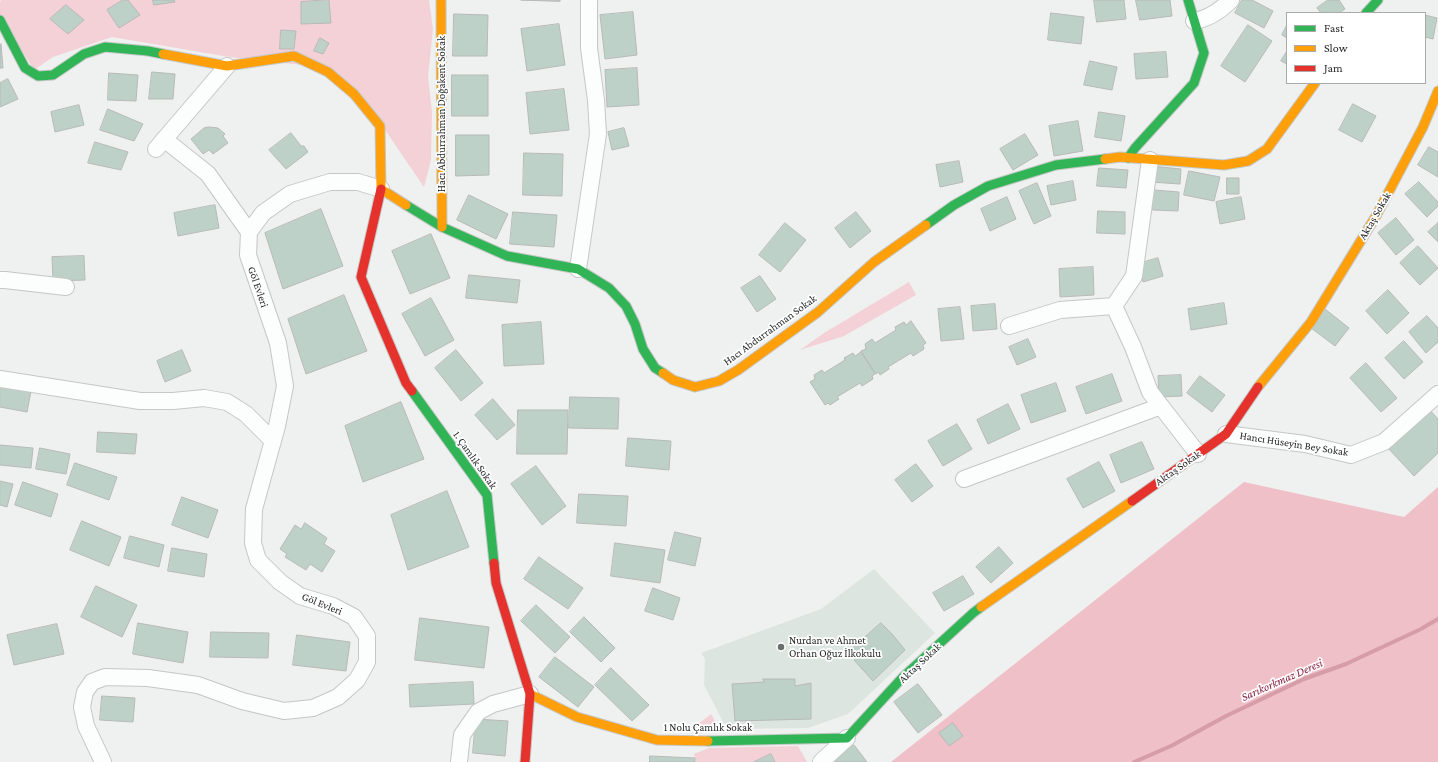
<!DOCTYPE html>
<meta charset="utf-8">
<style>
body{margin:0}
#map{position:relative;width:1438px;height:762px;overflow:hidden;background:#eef1ef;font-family:"Crimson Pro",serif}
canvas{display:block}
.legend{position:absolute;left:1286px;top:12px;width:140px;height:72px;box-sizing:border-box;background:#fff;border:1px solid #a8a9a9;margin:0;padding:5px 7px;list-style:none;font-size:12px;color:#262827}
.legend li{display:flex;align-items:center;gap:8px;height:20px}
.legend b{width:20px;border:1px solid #a8a9a9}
</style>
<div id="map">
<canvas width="1438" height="762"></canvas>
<ul class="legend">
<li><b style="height:5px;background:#30b455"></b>Fast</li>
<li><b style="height:5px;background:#ff9f0a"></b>Slow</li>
<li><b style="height:5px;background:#e5322d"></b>Jam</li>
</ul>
</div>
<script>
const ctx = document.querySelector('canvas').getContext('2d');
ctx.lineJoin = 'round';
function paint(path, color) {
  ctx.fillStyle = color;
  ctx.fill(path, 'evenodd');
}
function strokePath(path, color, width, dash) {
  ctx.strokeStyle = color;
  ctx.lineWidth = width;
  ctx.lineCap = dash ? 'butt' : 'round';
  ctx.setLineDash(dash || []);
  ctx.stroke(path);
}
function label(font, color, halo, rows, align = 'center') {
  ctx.font = font + ' "Crimson Pro",serif';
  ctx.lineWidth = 3.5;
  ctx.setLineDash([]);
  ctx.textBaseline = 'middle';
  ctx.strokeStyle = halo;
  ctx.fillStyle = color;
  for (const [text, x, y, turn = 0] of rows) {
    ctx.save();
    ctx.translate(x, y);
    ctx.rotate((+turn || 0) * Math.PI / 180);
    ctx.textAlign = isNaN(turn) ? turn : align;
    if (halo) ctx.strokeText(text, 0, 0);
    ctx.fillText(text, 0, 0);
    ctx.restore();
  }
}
const built = new Path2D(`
 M874 569 935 633 848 714 808 728 727 729 704 685 705 659 701 653 821 609Z`);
const green = new Path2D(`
 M1 0H429L433 29 428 77 432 112 431 160 424 187 368 105 330 68 229 57 112 37 53 57 34 70 0 15V2Z
 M909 282 916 295 844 336 800 350 824 333Z
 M711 714 720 730H694V727Z
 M798 746 807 762H696L694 754 709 748Z`);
const forest = new Path2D(`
 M1244 482 1404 517 1438 487V762H891Z`);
const stream = new Path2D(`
 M1134 762 1171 746 1226 716 1304 679 1346 664 1421 629 1438 619`);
const building = new Path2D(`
 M123 0H128L140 15 119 28 107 10Z
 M153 0H174L175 2 154 5Z
 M329 0 331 23 301 24V2Z
 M521 0H560V1Z
 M1094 0H1124L1126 19 1097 22Z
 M1136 0H1170L1172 16 1140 20Z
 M1242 0H1252L1273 11 1264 28 1235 13Z
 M1328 0H1339L1345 9 1339 13H1321L1317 8Z
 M66 5 84 20 68 34 50 19Z
 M633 12 637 55 605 59 600 15Z
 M1051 13 1084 17 1081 44 1048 40Z
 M454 14 488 15 487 56H453Z
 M1425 15 1437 18 1433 39 1425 37Z
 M559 24 565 65 527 71 521 29Z
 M1248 25 1272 41 1245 82 1221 66Z
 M1287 25V38L1282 35Z
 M281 30 296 31 294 49H280Z
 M320 38 329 43 323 54 314 51Z
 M1 44 3 68H0V45Z
 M1287 51V64L1281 61Z
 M1166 52 1168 77 1136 79 1134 54Z
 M1090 61 1117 67 1112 90 1084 85Z
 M637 68 639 105 607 107 605 70Z
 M152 72 175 74 173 99H149Z
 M109 73 138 75 136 101 108 100Z
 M452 75H488V116H452Z
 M8 79 18 99 0 107V83Z
 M564 89 569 130 530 134 526 93Z
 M1353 104 1376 116 1362 142 1339 130Z
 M79 105 84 125 55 132 51 112Z
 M108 109 143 124 134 141 100 130Z
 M1099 112 1125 116 1121 141 1095 137Z
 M1078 121 1083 151 1054 156 1049 126Z
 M209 127 218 128 225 134 223 136 228 143 213 154 209 150 203 154 191 139 204 128Z
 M624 128 629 146 612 150 608 132Z
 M291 133 301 146H304L308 152 286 169 269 150Z
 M1025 134 1038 155 1013 170 1000 149Z
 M456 135H489V175L456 176Z
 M95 142 128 152 121 170 88 163Z
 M1429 147 1438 152V177L1418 165Z
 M524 153 563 154 562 196 523 195Z
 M959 161 963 182 940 187 936 165Z
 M1151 166 1181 169 1180 184 1150 182Z
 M1099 168 1128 170 1126 188 1097 186Z
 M1189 171 1220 177 1214 201 1184 195Z
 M1227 178H1239V194H1227Z
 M1073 181 1076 200 1051 205 1047 186Z
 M1419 182 1438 202V206L1427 217 1405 194Z
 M1037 183 1051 216 1034 224 1019 191Z
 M1154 190 1179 192 1178 211 1153 210Z
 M469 195 508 214 496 239 457 220Z
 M1007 197 1016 219 990 231 981 209Z
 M1241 197 1245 219 1220 224 1216 202Z
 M215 205 219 228 178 236 174 213Z
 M321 209 343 266 283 289 265 233Z
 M1098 211 1125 212V234L1097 233Z
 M513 212 557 215 554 247 510 244Z
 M856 212 871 231 850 248 835 228Z
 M1396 218 1414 240 1396 255 1378 233Z
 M785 223 806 240 780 272 759 255Z
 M1438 223V242L1428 232Z
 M431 234 450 278 410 294 392 251Z
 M1418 246 1438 268 1420 285 1400 263Z
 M84 256 85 280 53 281 52 257Z
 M1158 258 1163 276 1143 282 1138 264Z
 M1093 267 1094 295 1060 297 1059 269Z
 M469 275 520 280 517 303 466 298Z
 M760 276 776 299 757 312 741 288Z
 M1388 290 1409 313 1387 334 1366 311Z
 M344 295 367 351 306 374 288 319Z
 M431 298 454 340 425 356 402 314Z
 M1224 303 1227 324 1191 330 1188 309Z
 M995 304 997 329 973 331 971 306Z
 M960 307 964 339 941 341 938 309Z
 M1325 309 1349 328 1335 346 1311 328Z
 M1427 316 1438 328V342L1426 353 1409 332Z
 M911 321 926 343 923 345 924 349 913 356 911 353 888 367 889 369 880 375 879 372 876 374 861 351 866 349 865 344 872 339 875 343 896 330 895 327 904 322 906 325Z
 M541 322 544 364 504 366 502 325Z
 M1028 339 1036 357 1017 365 1009 347Z
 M1404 341 1423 362 1404 379 1385 358Z
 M182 350 191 371 165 382 157 361Z
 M456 350 483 383 461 401 435 368Z
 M861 352 875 374 872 376 873 379 862 386 860 383 837 397 839 399 830 405 828 403 825 405 810 382 815 379 814 375 822 370 824 373 845 360 844 358 853 353 855 356Z
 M1366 363 1397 398 1381 412 1350 378Z
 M1112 374 1122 401 1086 414 1076 387Z
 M1181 375 1182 396 1159 397 1158 376Z
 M1200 376 1225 395 1212 412 1187 393Z
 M1056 383 1066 411 1031 423 1021 395Z
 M0 386 31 391 27 412 0 407Z
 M570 397 619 398 618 429 569 428Z
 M493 399 515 425 497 440 475 415Z
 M401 402 424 459 363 482 345 426Z
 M1008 404 1020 429 988 444 977 420Z
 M1429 409 1438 419V453L1414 476 1388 448Z
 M518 410H568L567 454H517Z
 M957 424 972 449 943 466 928 441Z
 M98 432 137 434 135 454 97 452Z
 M628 438 671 441 669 470 626 466Z
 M1142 442 1154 469 1121 483 1110 455Z
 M0 445 33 448 31 468 0 465Z
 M40 448 70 454 66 474 36 469Z
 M1099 462 1115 491 1083 508 1067 479Z
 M75 463 117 477 109 500 67 485Z
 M916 464 933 486 912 502 895 480Z
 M536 466 566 506 542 525 511 484Z
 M0 481 13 484 7 507 0 505Z
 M23 482 58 494 51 517 15 505Z
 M447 491 469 547 408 570 391 515Z
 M579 494 628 496 626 526 577 523Z
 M182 497 218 510 208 538 172 525Z
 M82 521 121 537 109 566 70 550Z
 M305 523 327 538 324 544 335 551 322 572 310 564 306 570 285 557 287 554 280 549 295 525 301 529Z
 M675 532 701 538 695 566 668 560Z
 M130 536 164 545 159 567 124 558Z
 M615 543 665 550 660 583 611 576Z
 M999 547 1013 563 991 583 976 567Z
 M172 548 207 554 204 577 168 571Z
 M539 557 583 588 568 609 524 579Z
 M963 576 974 594 944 611 933 593Z
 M96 586 137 605 122 637 81 617Z
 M653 588 680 598 673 620 645 611Z
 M536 605 570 637 555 653 521 621Z
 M584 617 615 648 601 662 570 632Z
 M420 618 489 627 484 668 415 660Z
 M138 623 188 632 183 663 133 654Z
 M881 623 892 634 905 650 873 681 854 660 859 655 852 649Z
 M57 624 64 654 14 665 7 635Z
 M211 632 269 633 268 658 210 657Z
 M297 635 350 642 346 671 293 665Z
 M555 657 594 687 578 707 539 677Z
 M611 668 649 705 632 721 595 685Z
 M763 679H795V686L811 683V719L735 721 732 684 764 682Z
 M473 682 474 704 410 707 409 685Z
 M918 684 942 715 918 733 894 702Z
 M102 696 135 698 133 722 100 720Z
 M476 719 508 721 505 756 473 753Z
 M953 723 963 736 949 746 939 733Z
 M854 745 867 762H831Z
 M771 754 775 762H754Z
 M650 756 695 758V762H650Z`);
const street = new Path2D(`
 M1194 21C1207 19 1221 10 1231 0
 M164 139 208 174 249 232
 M156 149 227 66
 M578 269 598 134 596 100 589 48V0
 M0 280H5L66 287
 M1114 306 1133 347 1150 392 1198 454
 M1009 326 1060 310 1114 306 1134 276 1150 160
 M0 379 140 401H173L204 398 227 402 246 414 273 441
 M1226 434 1305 444 1351 455 1384 442 1438 394
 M964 479 1161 406
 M103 762 86 726 82 707 85 692 92 682 105 677 148 678 198 685 242 701 284 711 313 708 338 697 357 680 367 662V636L354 617 333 606 300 596 280 582 258 560 253 543 254 509 277 426 285 386 278 343 248 255 249 232 263 213 290 194 330 182H358L381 189
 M459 762 462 735 478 712 493 704 530 694
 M821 762 847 738`);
const fast = new Path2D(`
 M1366 13 1378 0
 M0 20 25 68 38 76 53 75 84 54 105 47 148 51 163 54
 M1128 158 1135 148 1194 83 1204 53 1188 0
 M406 205 442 227 507 256 578 269 609 288 626 306 635 324 643 349 655 368 663 373
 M926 225 954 205 988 186 1056 165 1105 159
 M412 391 487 495 494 563
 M708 741 847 738 903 677 973 613 981 607`);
const slow = new Path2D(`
 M441 0 442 227
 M163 54 227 66 294 56 328 72 354 94 380 126 381 189 406 205
 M1105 159 1120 157 1224 165 1248 161 1267 149 1315 83
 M663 373 673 380 695 387 719 381 738 370 818 312 874 262 926 225
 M1258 387 1311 322 1376 216 1423 127 1438 91
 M981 607 1132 501
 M530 694 577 717 657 740 708 741`);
const jam = new Path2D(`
 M381 189 361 277 406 383 412 391
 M1132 501 1226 434 1258 387
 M494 563 496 583 530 694 525 762`);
const markers = [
 [781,647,4,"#6c6e6d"]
];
const streetNames = [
 ["Hacı Abdurrahman Doğakent Sokak",442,114,-90],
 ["Aktaş Sokak",1375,216,-60],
 ["Göl Evleri",258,287,71],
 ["Hacı Abdurrahman Sokak",770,330,-36],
 ["Hancı Hüseyin Bey Sokak",1294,444,9],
 ["1. Çamlık Sokak",475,460,55],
 ["Aktaş Sokak",1178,468,-35],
 ["Göl Evleri",322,604,22],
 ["Aktaş Sokak",920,663,-43],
 ["1 Nolu Çamlık Sokak",708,728]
];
const poiNames = [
 ["Nurdan ve Ahmet",789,641],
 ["Orhan Oğuz İlkokulu",789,654]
];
const waterNames = [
 ["Sarıkorkmaz Deresi",1282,680,-24]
];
paint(built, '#dde5e1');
paint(green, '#f4d1d6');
paint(forest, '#efc0c8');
strokePath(stream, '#d69ca7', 4);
paint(building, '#bdd1c9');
strokePath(building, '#b8b9b8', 1);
strokePath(street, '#c5c7c6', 18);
strokePath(fast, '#c5c7c6', 11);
strokePath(slow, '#c5c7c6', 11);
strokePath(jam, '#c5c7c6', 11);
strokePath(street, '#fcfdfd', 16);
strokePath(fast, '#30b455', 9);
strokePath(slow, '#ff9f0a', 9);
strokePath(jam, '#e5322d', 9);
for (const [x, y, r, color] of markers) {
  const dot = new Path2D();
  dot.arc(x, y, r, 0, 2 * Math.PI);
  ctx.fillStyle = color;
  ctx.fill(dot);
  strokePath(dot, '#fff', 1.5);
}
label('11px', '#262827', '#fff', streetNames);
label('11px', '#262827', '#fff', poiNames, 'left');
label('italic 12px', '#872140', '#fff', waterNames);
</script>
